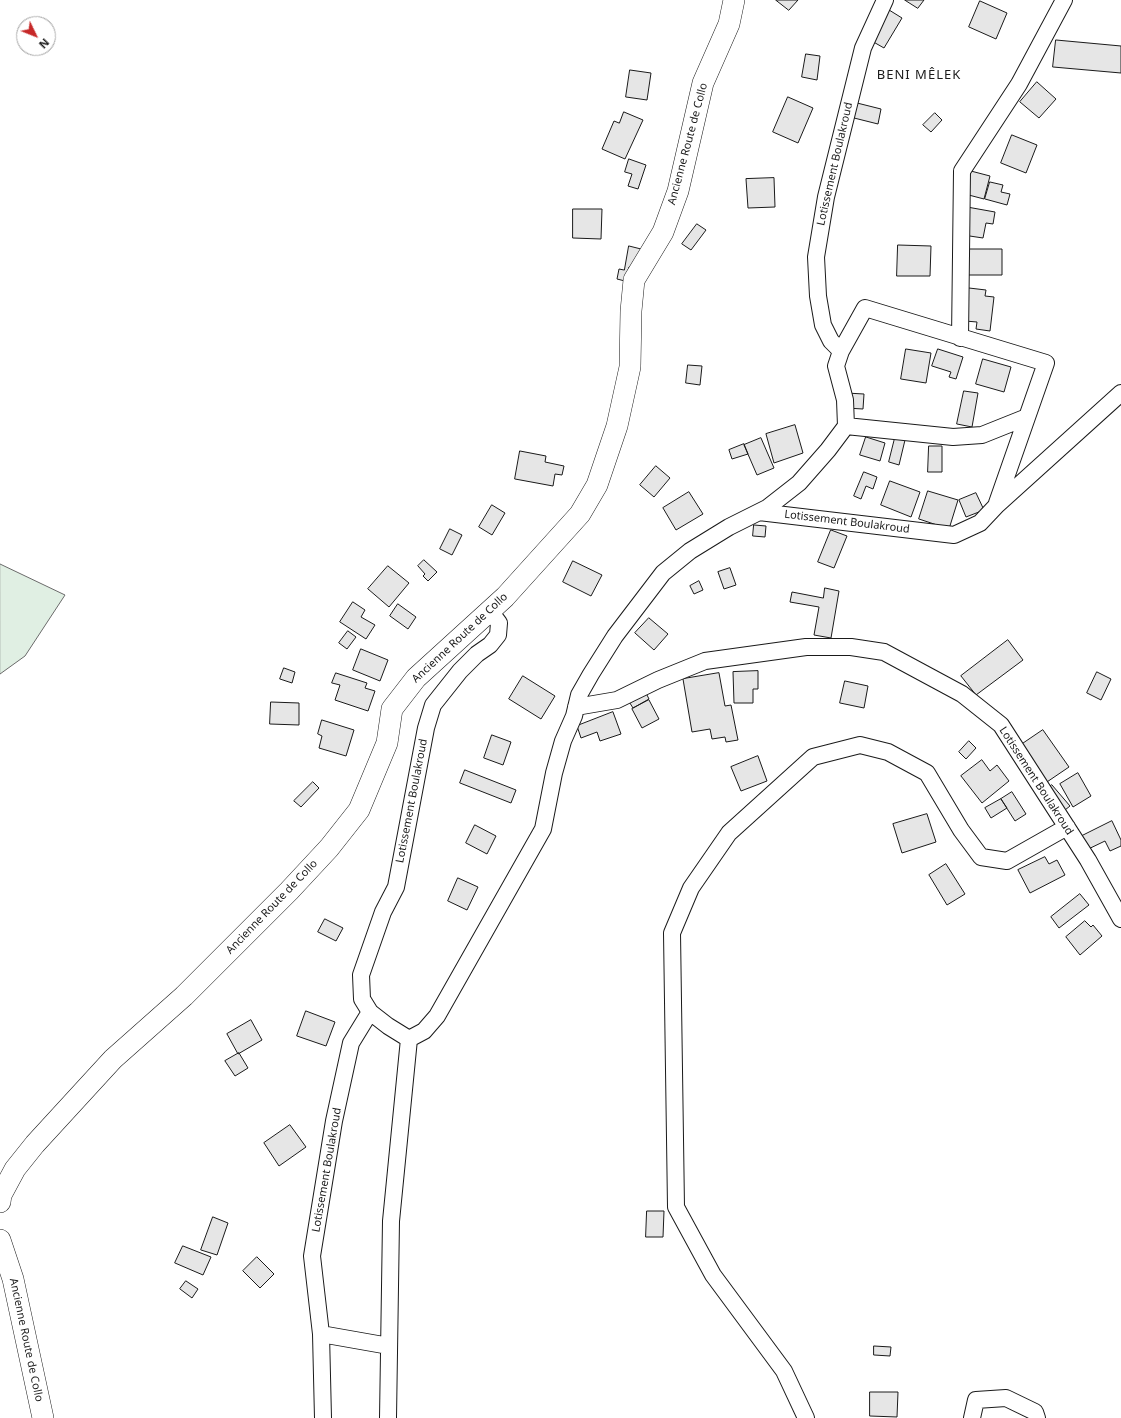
<!DOCTYPE html>
<meta charset="utf-8">
<style>
body{margin:0}
#map{position:relative;width:1121px;height:1418px;overflow:hidden;background:#fff;font-family:"Noto Sans",sans-serif}
canvas{display:block}
.north{position:absolute;left:16px;top:16px;width:40px;height:40px;box-sizing:border-box;background:#fff;border:1px solid #a3a3a3;border-radius:50%;rotate:133deg;font-size:11px;font-weight:700;line-height:16px;text-align:center;color:#1a1a1a}
.north::after{content:'';display:block;margin:auto;width:14px;height:18px;background:#c62828;clip-path:polygon(50% 0,100% 100%,50% 72%,0 100%)}
</style>
<div id="map">
<canvas width="1121" height="1418"></canvas>
<div class="north">N</div>
</div>
<script>
const ctx = document.querySelector('canvas').getContext('2d');
ctx.lineJoin = 'round';
function paint(path, color) {
  ctx.fillStyle = color;
  ctx.fill(path, 'evenodd');
}
function strokePath(path, color, width, dash) {
  ctx.strokeStyle = color;
  ctx.lineWidth = width;
  ctx.lineCap = dash ? 'butt' : 'round';
  ctx.setLineDash(dash || []);
  ctx.stroke(path);
}
function label(font, color, halo, rows, align = 'center') {
  ctx.font = font + ' "Noto Sans",sans-serif';
  ctx.lineWidth = 3;
  ctx.setLineDash([]);
  ctx.textBaseline = 'middle';
  ctx.strokeStyle = halo;
  ctx.fillStyle = color;
  for (const [text, x, y, turn = 0] of rows) {
    ctx.save();
    ctx.translate(x, y);
    ctx.rotate((+turn || 0) * Math.PI / 180);
    ctx.textAlign = isNaN(turn) ? turn : align;
    if (halo) ctx.strokeText(text, 0, 0);
    ctx.fillText(text, 0, 0);
    ctx.restore();
  }
}
const green = new Path2D(`
 M0 564 65 595 25 656 0 674Z`);
const building = new Path2D(`
 M776 0H798L789 10Z
 M905 0H924L918 8Z
 M980 1 1007 13 996 39 969 27Z
 M881 5 902 18 884 48 863 36Z
 M1056 40 1121 46V73L1053 67Z
 M806 54 820 56 817 80 802 77Z
 M630 70 651 73 647 100 626 97Z
 M1037 82 1056 99 1039 118 1020 102Z
 M788 97 813 108 798 143 773 132Z
 M853 102 881 109 878 124 850 117Z
 M624 112 643 120 625 159 602 149 614 121 619 123Z
 M935 113 942 120 931 132 923 125Z
 M1012 135 1037 145 1026 173 1001 163Z
 M629 159 646 165 638 189 628 186 632 174 625 172Z
 M967 170 990 176 984 199 961 193Z
 M774 178 775 207 748 208 746 179Z
 M990 182 1003 185 1001 192 1010 194 1007 205 985 199Z
 M967 207 995 212 993 224 986 223 983 238 963 235Z
 M573 209H602L601 239 573 238Z
 M697 224 706 230 691 250 682 244Z
 M898 245 931 246 930 276H897Z
 M629 246 645 250 640 269 629 267 625 281 617 279 619 269 624 270Z
 M967 249H1002V275H967Z
 M969 288 986 290 985 296 994 297 990 331 976 329 977 322 965 321Z
 M906 349 931 353 926 383 901 379Z
 M938 349 963 357 956 379 949 377 951 372 932 366Z
 M983 359 1011 367 1004 392 976 384Z
 M688 365 702 366 700 385 686 383Z
 M964 391 978 393 972 427 957 424Z
 M846 393 864 394 863 409 846 408Z
 M795 425 803 453 774 463 766 434Z
 M866 437 885 443 880 461 860 455Z
 M761 438 774 468 757 475 744 445Z
 M895 438 905 440 899 465 889 462Z
 M744 444 748 454 732 459 729 450Z
 M929 446H942V472H928Z
 M520 451 546 456 545 462 564 466 562 475 555 474 553 486 515 479Z
 M656 466 670 478 654 497 640 485Z
 M864 472 877 477 873 489 866 486 861 499 854 496Z
 M890 481 920 492 911 517 881 505Z
 M928 491 958 500 949 529 919 519Z
 M689 492 703 514 676 530 663 508Z
 M976 493 984 510 966 517 959 500Z
 M492 505 505 513 492 535 479 527Z
 M754 525 766 526 765 537 753 536Z
 M450 529 462 535 452 555 440 549Z
 M831 530 847 536 834 568 818 562Z
 M424 560 437 572 428 581 423 576 425 574 418 566Z
 M573 561 602 575 591 596 563 582Z
 M388 566 409 583 389 607 368 589Z
 M730 568 736 585 724 589 718 572Z
 M699 581 703 590 694 594 690 586Z
 M825 588 839 591 831 638 814 635 819 607 790 602 792 592 823 598Z
 M353 602 365 610 361 617 375 625 366 639 340 622Z
 M398 604 416 617 408 629 390 616Z
 M649 618 668 634 654 650 635 633Z
 M348 631 356 637 347 649 339 643Z
 M1008 640 1023 660 976 695 961 676Z
 M361 649 388 660 380 681 353 670Z
 M284 668 295 672 292 683 280 679Z
 M758 671V689H753V703H734L733 672Z
 M1097 672 1111 679 1101 700 1087 693Z
 M336 673 367 683 365 688 375 691 368 711 335 700 340 685 332 683Z
 M719 673 725 706 731 705 738 740 726 742 725 737 712 739 710 729 692 732 683 679Z
 M523 676 555 696 541 719 509 699Z
 M845 681 868 686 864 708 840 703Z
 M645 691 649 699 633 708 628 700Z
 M649 700 659 719 642 728 632 709Z
 M271 702 299 703V725L270 724Z
 M613 712 621 734 600 741 597 732 581 738 577 726Z
 M322 720 354 730 346 756 319 748 322 736 318 734Z
 M1043 730 1069 767 1041 786 1015 749Z
 M492 735 511 742 503 765 484 758Z
 M969 741 976 748 966 759 959 752Z
 M758 756 767 781 741 791 731 767Z
 M982 760 990 771 997 765 1009 781 982 803 961 776Z
 M465 770 516 790 511 803 460 783Z
 M1078 773 1091 796 1073 807 1060 784Z
 M313 782 319 788 301 807 294 801Z
 M1052 785 1070 806 1060 814 1042 793Z
 M1012 792 1026 814 1015 821 1001 799Z
 M1001 799 1007 808 991 818 985 808Z
 M927 814 936 842 902 853 893 824Z
 M1112 821 1121 840V846L1110 851 1105 841 1080 853 1074 840Z
 M475 825 496 836 487 854 466 843Z
 M1045 857 1049 864 1057 860 1065 875 1030 893 1018 870Z
 M946 864 965 894 947 905 929 875Z
 M458 878 478 887 467 910 448 901Z
 M1080 894 1089 905 1059 928 1051 917Z
 M325 919 343 928 336 941 318 932Z
 M1085 921 1091 927 1093 925 1102 936 1080 955 1066 937Z
 M306 1011 335 1022 326 1046 297 1036Z
 M251 1020 262 1040 238 1054 227 1034Z
 M239 1053 248 1068 235 1076 225 1061Z
 M290 1125 306 1147 279 1166 264 1143Z
 M647 1211H664L663 1237H646Z
 M213 1217 228 1223 217 1255 201 1250Z
 M183 1246 211 1257 203 1275 175 1263Z
 M257 1257 274 1274 260 1288 243 1271Z
 M186 1281 198 1289 192 1298 180 1289Z
 M874 1346 891 1347 890 1356 874 1355Z
 M870 1392H898L897 1417 870 1416Z`);
const minor = new Path2D(`
 M960 338 962 171 1019 84 1064 0
 M841 351 865 308 1046 363 997 503
 M846 426 953 437 982 435 1027 417
 M759 512 954 535 980 523 997 505 1121 393
 M576 707 617 700 658 680 705 661 806 647H851L884 652 962 694 1001 725 1088 860 1121 919
 M409 1039 424 1031 437 1016 543 829 554 773 563 741 574 716 579 695 591 674 615 636 663 573 690 551 729 527 767 508 799 483 828 450 846 426 845 400 836 366 841 351 831 341 823 325 818 296 816 257 826 197 863 48 885 0
 M409 1039 388 1026 370 1012 362 999 361 975 383 912 396 887 426 728 433 705 460 671 477 654 490 645 498 635 499 623 490 611
 M321 1334 389 1346
 M323 1418 321 1334 312 1256 334 1121 351 1043 370 1012
 M388 1418 391 1221 409 1039
 M806 1418 784 1371 713 1275 676 1207 672 933 691 888 729 833 813 757 860 745 888 752 927 773 961 830 981 857 1007 861 1067 827
 M972 1418 976 1400 1006 1398 1035 1412 1037 1418`);
const major = new Path2D(`
 M0 1202 1 1195 15 1169 35 1144 113 1059 184 996 289 891 329 848 359 810 387 743 392 709 416 678 505 597 580 514 597 485 617 426 630 367 631 311 634 280 663 232 678 191 703 83 729 24 734 0
 M0 1240 13 1279 43 1418`);
const streetNames = [
 ["Ancienne Route de Collo",688,144,-75],
 ["Lotissement Boulakroud",835,164,-77],
 ["Lotissement Boulakroud",847,522,7],
 ["Ancienne Route de Collo",460,638,-43],
 ["Lotissement Boulakroud",1036,781,57],
 ["Lotissement Boulakroud",412,801,-79],
 ["Ancienne Route de Collo",272,907,-46],
 ["Lotissement Boulakroud",327,1170,-80],
 ["Ancienne Route de Collo",26,1340,78]
];
const quarterNames = [
 ["BENI MÊLEK",919,75]
];
paint(green, '#e0efe3');
strokePath(green, '#6a6a6a', 1);
paint(building, '#e6e6e6');
strokePath(building, '#1a1a1a', 1);
strokePath(minor, '#1a1a1a', 18);
strokePath(major, '#1a1a1a', 22);
strokePath(minor, '#fff', 16);
strokePath(major, '#fff', 21);
label('11px', '#1a1a1a', '#fff', streetNames);
ctx.letterSpacing = '1px';
label('13px', '#1a1a1a', '#fff', quarterNames);
ctx.letterSpacing = '0px';
</script>
